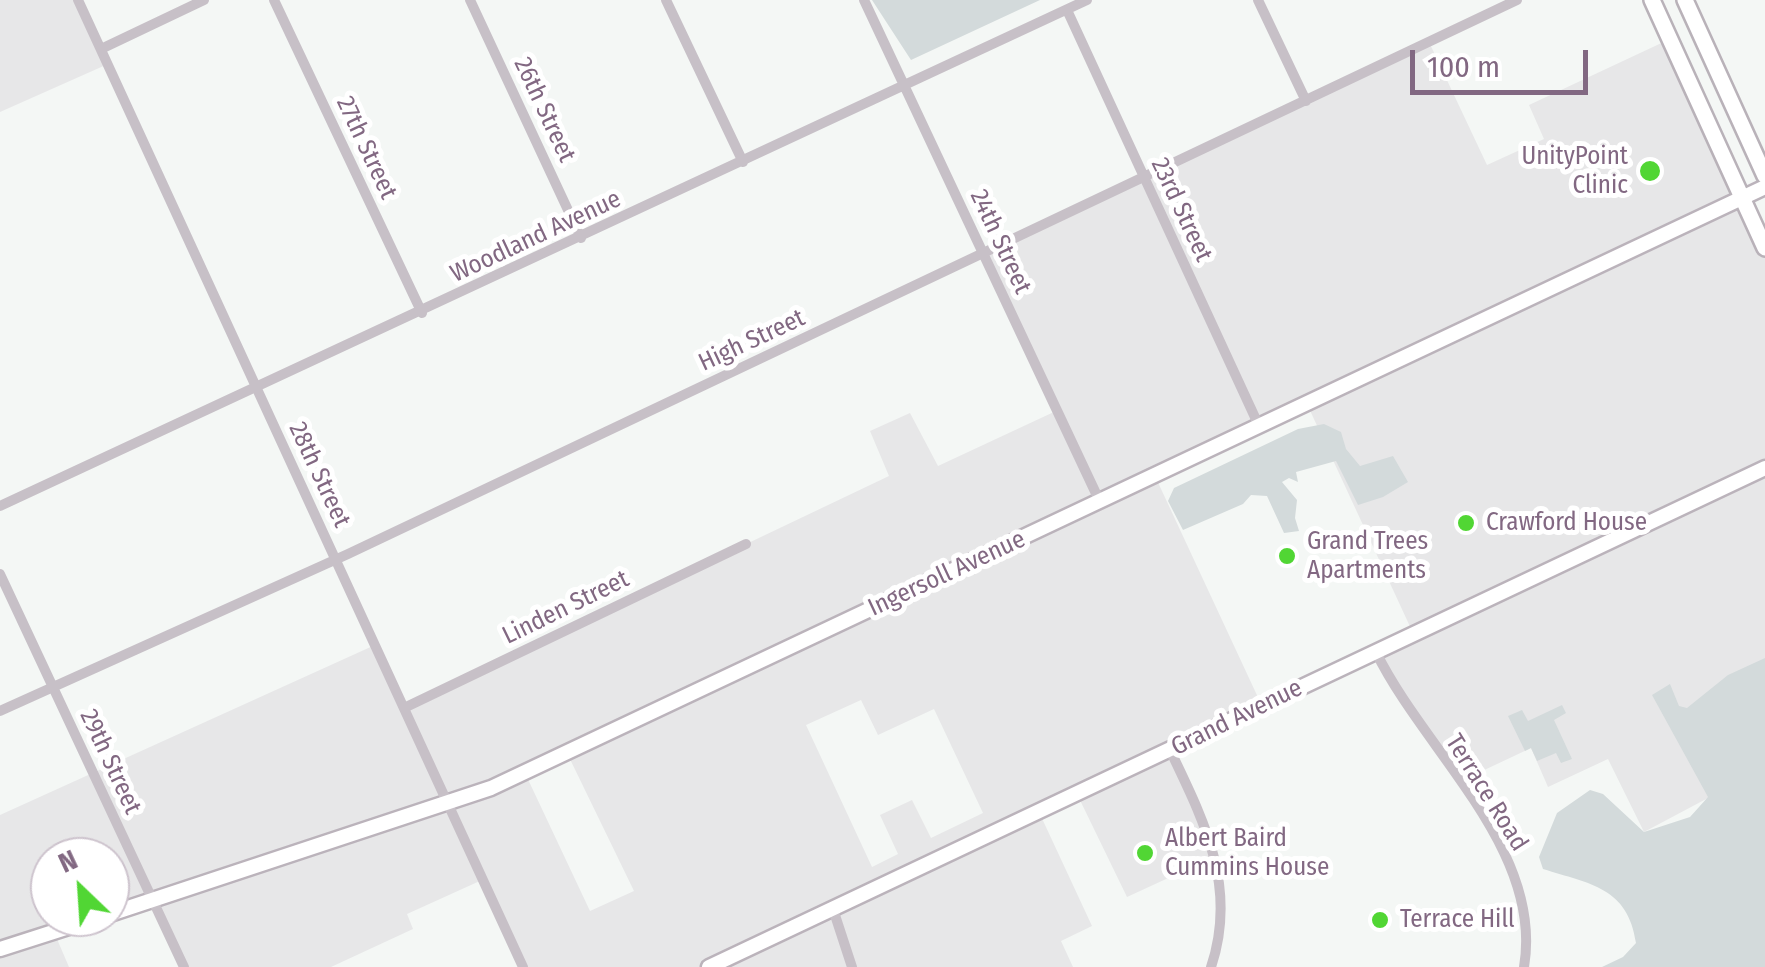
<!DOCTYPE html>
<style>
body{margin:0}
#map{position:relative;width:1765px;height:967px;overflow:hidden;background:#f4f7f5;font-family:"Fira Sans Condensed",sans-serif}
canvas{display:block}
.north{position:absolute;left:30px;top:837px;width:100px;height:100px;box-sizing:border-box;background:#fff;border:2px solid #cdc3cd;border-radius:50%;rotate:335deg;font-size:28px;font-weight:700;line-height:40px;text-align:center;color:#826882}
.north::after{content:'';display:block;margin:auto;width:35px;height:45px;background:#51d634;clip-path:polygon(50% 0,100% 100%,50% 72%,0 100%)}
.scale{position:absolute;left:1410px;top:50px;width:178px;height:45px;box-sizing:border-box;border:5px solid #826882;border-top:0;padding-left:12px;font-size:30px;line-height:35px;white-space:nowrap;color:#826882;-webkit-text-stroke:8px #fff;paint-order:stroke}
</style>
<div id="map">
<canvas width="1765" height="967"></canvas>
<div class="north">N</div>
<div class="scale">100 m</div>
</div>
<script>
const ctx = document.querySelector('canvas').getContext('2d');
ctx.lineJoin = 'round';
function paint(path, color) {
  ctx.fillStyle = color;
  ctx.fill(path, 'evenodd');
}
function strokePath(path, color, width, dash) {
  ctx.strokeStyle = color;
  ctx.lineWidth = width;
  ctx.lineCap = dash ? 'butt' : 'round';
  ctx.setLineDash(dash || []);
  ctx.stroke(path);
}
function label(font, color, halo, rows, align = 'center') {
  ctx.font = font + ' "Fira Sans Condensed",sans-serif';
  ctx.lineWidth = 10;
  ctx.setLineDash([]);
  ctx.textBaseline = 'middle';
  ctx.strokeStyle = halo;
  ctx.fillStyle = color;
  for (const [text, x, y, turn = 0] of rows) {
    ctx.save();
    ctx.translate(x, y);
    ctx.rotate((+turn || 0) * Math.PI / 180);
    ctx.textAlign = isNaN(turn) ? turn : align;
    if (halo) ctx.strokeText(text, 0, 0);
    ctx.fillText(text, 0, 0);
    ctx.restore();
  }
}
const built = new Path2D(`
 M0 0H78L108 64 0 112Z
 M1670 39 1765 248V763L1708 798 1644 832 1608 759 1548 787 1531 748 1461 781 1376 652 1413 633 1307 404 1155 476 1262 706 1171 750 1216 856 1127 897 1077 794 1039 812 1092 926 1061 941 1073 967H523L482 880 407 914 413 929 331 967H184L153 900 110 914V857H50V917H100L54 932 69 967H0V815L375 645 404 707 889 476 870 431 910 413 938 466 1056 411 983 254 1429 42 1487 165 1544 139 1529 105ZM861 700 878 735 934 709 983 813 931 838 912 800 880 815 898 854 872 867 806 725ZM567 753 634 891 590 911 525 773Z`);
const green = new Path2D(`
 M872 0H1040L911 60Z
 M1324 424 1341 432 1346 449 1360 466 1393 456 1408 482 1383 497 1358 505 1336 461 1296 472 1298 482 1289 478 1282 482 1297 500 1295 518 1299 531 1284 533 1267 496 1251 495 1243 504 1183 530 1168 501 1174 488 1298 429Z
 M1765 658V967H1602L1623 957 1636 943C1628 887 1590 884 1543 869L1539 857 1557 813 1590 790 1603 794 1644 832 1690 817 1708 797 1652 695 1670 684 1679 706 1687 708 1728 675Z
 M1562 705 1566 713 1554 720 1572 759 1561 763 1556 753 1537 761 1531 748 1525 751 1508 716 1522 710 1528 721Z`);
const street = new Path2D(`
 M78 0 523 967
 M274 0 422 313
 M470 0 581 238
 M666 0 743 162
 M864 0 1100 502
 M1258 0 1306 101
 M1067 10 1259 426
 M101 49 204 0
 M0 506 1087 0
 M0 574 184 967
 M1376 652C1424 751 1544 849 1524 967
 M404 708 746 544
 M0 711 348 554 1517 0
 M1170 750C1204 821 1238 887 1211 967
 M833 909 852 967`);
const secondary = new Path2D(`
 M110 914 491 788 1765 187
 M0 949 100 917
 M709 967 1765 468`);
const primary = new Path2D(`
 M1652 0 1765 248
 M1685 0 1765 176`);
const markers = [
 [1650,171,12,"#51d634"],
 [1466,523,10,"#51d634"],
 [1287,556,10,"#51d634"],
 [1145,853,10,"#51d634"],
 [1380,920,10,"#51d634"]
];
const streetNames = [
 ["26th Street",544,110,65],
 ["27th Street",366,148,65],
 ["23rd Street",1181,210,65],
 ["Woodland Avenue",536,237,-25],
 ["24th Street",1000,242,65],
 ["High Street",752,341,-25],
 ["28th Street",319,475,65],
 ["Ingersoll Avenue",947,574,-25],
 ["Linden Street",566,608,-26],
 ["Grand Avenue",1237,718,-26],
 ["29th Street",110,762,65],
 ["Terrace Road",1486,793,58]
];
const poiNames = [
 ["UnityPoint",1628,157,"right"],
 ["Clinic",1628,186,"right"],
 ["Crawford House",1486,523],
 ["Grand Trees",1307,542],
 ["Apartments",1307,571],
 ["Albert Baird",1165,839],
 ["Cummins House",1165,868],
 ["Terrace Hill",1400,920]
];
paint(built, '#e7e7e8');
paint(green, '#d3dadb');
strokePath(secondary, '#bbb3bb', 19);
strokePath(primary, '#b9b2b9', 20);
strokePath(street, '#c7c0c7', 10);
strokePath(secondary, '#fff', 14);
strokePath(primary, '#fff', 15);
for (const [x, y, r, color] of markers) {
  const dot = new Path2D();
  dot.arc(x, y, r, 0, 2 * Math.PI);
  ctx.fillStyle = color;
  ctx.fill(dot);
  strokePath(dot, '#fff', 4);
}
label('25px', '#826882', '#fff', streetNames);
label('25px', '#826882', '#fff', poiNames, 'left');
</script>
